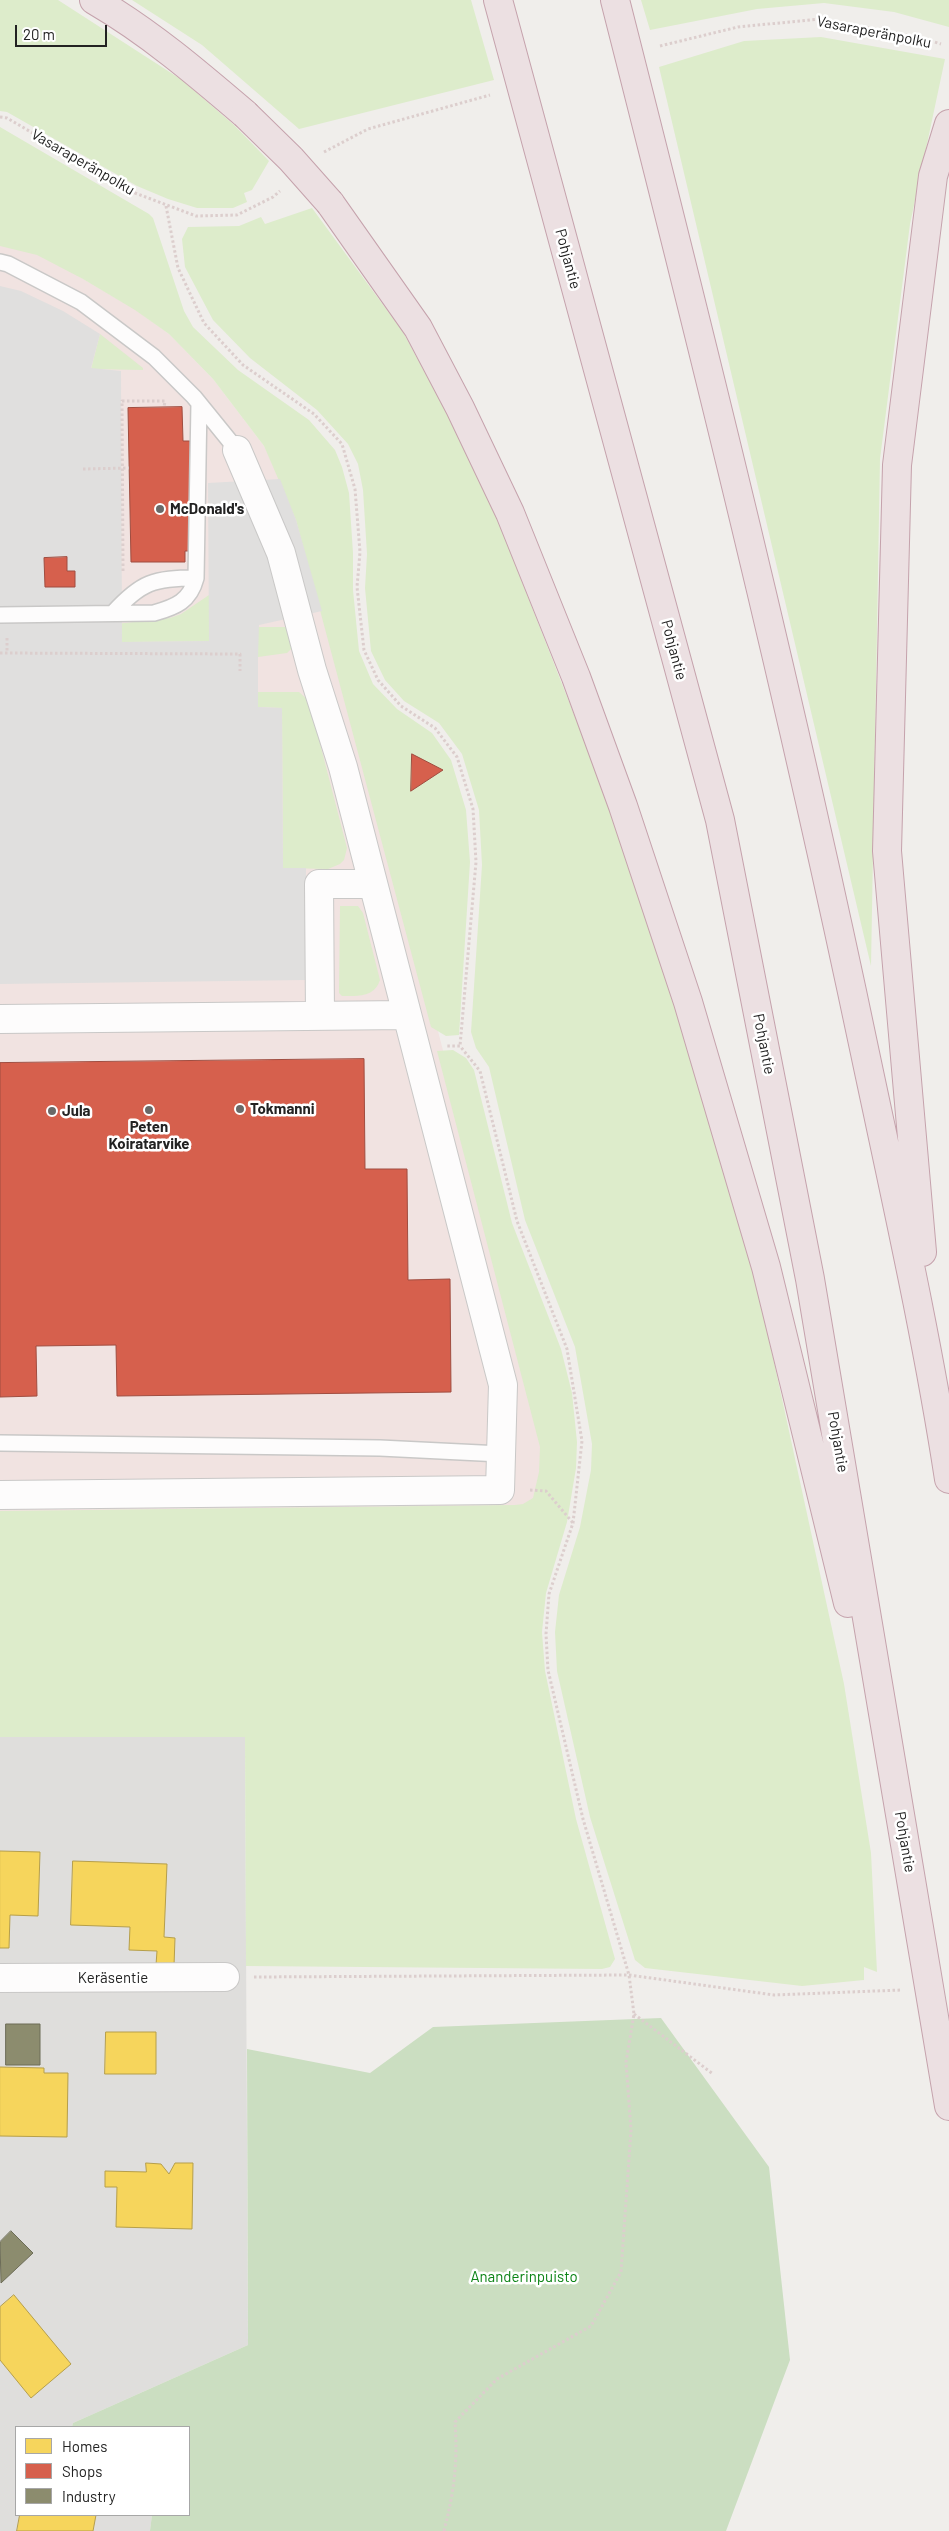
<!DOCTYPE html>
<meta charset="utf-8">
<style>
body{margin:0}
#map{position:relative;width:949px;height:2531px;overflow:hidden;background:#f0eeeb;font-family:Barlow,sans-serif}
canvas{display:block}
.legend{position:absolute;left:15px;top:2426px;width:175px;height:90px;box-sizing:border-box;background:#fff;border:1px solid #a7a7a7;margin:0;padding:6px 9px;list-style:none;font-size:15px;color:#222}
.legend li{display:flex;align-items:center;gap:10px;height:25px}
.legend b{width:25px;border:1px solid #a7a7a7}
.scale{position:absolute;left:15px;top:25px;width:92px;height:22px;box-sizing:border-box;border:2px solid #222;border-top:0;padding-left:6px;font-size:15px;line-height:18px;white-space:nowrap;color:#222;-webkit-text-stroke:4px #fff;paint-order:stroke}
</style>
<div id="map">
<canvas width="949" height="2531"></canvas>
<ul class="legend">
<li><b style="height:14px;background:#f6d55c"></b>Homes</li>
<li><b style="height:14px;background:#d6604d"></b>Shops</li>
<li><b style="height:14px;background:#8c8c6e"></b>Industry</li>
</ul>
<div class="scale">20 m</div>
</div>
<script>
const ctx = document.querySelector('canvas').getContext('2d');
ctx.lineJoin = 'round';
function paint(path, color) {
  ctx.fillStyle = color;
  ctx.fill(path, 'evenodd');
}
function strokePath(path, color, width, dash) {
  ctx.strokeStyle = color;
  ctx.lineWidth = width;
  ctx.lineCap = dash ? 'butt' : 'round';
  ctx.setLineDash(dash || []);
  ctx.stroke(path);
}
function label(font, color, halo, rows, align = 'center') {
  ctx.font = font + ' Barlow,sans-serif';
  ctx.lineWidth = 5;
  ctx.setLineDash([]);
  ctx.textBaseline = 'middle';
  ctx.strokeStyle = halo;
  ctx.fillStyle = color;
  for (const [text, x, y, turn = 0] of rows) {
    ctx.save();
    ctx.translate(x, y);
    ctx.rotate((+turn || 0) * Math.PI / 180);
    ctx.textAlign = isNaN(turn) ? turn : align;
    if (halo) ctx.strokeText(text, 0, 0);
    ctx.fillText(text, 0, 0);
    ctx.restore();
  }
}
const residential = new Path2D(`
 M0 1737H245L248 2345 73 2423 72 2427H16V2515H152L150 2531H0Z`);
const commercial = new Path2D(`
 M0 240 37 252 135 309 169 334 213 379 264 446 300 519 327 609 551 1461 528 1531 0 1537Z`);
const grass = new Path2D(`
 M0 0H58L182 80 234 125 269 161 252 190 244 193 247 202 233 208H197L168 199 137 186 7 112 0 111Z
 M132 0H471L494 80 299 129 202 45Z
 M641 0H949V27L894 12 824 3 757 9 650 30Z
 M821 37 945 59 910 224 880 459 871 966 659 67 744 41Z
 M0 127 149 214 153 218 184 311 193 327 238 370 309 420 335 450 342 467 349 493 353 553V590L359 651 373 684 397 709 432 733 451 760 466 810 470 862 459 1035 446 1036 431 1027 296 520 264 446 213 379 169 334 135 310 83 279 37 255 0 246Z
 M312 208 403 332 446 412 499 523 611 809 677 1005 754 1270 844 1684 871 1853 877 1972 864 1967V1980L802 1986 645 1968 635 1960 590 1817 557 1671 555 1632 559 1595 580 1527 591 1470 592 1444 575 1347 525 1220 489 1067 476 1048 471 1032 482 865 479 810 462 754 439 723 404 701 385 680 371 651 365 588 367 554 363 490 358 464 348 444 317 410 250 358 213 320 185 267 182 239 188 227 239 226 261 217 265 224Z
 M100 334 143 368V370L91 369Z
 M209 595V620L232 627H285L290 630 293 647 287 653 258 657V641L122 642 80 628 170 618 181 614Z
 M258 692H299L309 701 347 848 344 860 340 864 328 869 283 868 282 708 258 707Z
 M340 906H358L363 913 380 980C374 998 357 996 342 996L339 993Z
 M453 1050 466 1058 474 1070 512 1223 561 1349 572 1393 577 1442 576 1468 567 1522 546 1593 542 1632 545 1671 576 1819 615 1959 610 1967 602 1969 246 1966 245 1737H0V1511L515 1505 523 1504 533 1498 539 1472 540 1447 437 1051Z`);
const forest = new Path2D(`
 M661 2018 769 2167 790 2360 726 2531H150L152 2515H189V2427H72L73 2423 248 2345 247 2049 370 2073 433 2027Z`);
const parking = new Path2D(`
 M0 286 21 291 63 311 100 334 91 368 121 371 122 642 209 641 208 483 280 479 296 520 322 611 259 625 258 657V707L282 708 283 868H306V980L0 984Z`);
const homes = new Path2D(`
 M0 1851 40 1852 38 1916 10 1915 9 1948H0Z
 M73 1861 167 1864 164 1937 175 1938 174 1966 156 1965 157 1951 129 1950 130 1927 71 1925Z
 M106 2032H156V2074H105Z
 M0 2067 44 2068V2073H68L67 2137 0 2136Z
 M146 2163 161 2164 169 2174 175 2163H193L192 2229 116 2227 117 2187H105V2171L146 2172Z
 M14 2295 71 2364 31 2398 0 2360V2307Z
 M20 2515H96L93 2531H17Z`);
const shops = new Path2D(`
 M182 407 183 441H190L192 551H185V562H131L128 408Z
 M67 557V571H75V587H45L44 558Z
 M412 754 443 770 411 791Z
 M364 1059 365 1169H407L408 1280 450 1279 451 1392 117 1396 116 1345 36 1346 37 1396 0 1397V1063Z`);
const industry = new Path2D(`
 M6 2024H40V2065H6Z
 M11 2231 33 2253 1 2283 0 2242Z`);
const path = new Path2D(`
 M660 46 738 27 820 19 922 38 941 44
 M0 117 7 118 135 193 196 216 237 215 273 197 280 191
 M324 152 368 129 490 95
 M166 206 178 268 204 323 243 365 314 414 342 444 355 489 360 552 357 587 364 650 378 680 401 706 435 728 457 757 473 809 476 862 460 1046
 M83 469 129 468
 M123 571 122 401H165L164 407
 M7 638V653
 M0 653 240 654V671
 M530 1490 546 1491 573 1523
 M254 1977 629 1975 774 1995 901 1990
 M634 2014 713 2074
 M444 2531C454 2492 458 2462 455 2422L497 2379 591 2326 621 2272 631 2130 626 2062 634 2014 629 1975 583 1819 548 1670 546 1634 549 1594 573 1523 582 1441 567 1349 517 1221 480 1071 460 1046H445`);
const service = new Path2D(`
 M0 262 8 264 81 302 154 357 194 397 237 450
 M113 613C141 582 154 578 196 578
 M0 615 154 613C176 607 190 601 196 578L199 403
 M0 1443 380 1448 501 1454`);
const minor = new Path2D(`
 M320 1016 319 884H372
 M0 1019 407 1015
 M0 1495 500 1490 503 1385 343 767 312 670 281 553 237 450
 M0 1978 225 1977`);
const motorway = new Path2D(`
 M94 0C149 32 197 73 245 114
 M498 0 720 820 810 1279 949 2106
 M615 0C704 350 791 700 865 1053 895 1195 927 1336 949 1479
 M330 203 418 328 460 408 510 513 576 677 623 806 688 1002 766 1267 848 1603
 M922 1252 887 851 897 465 933 176 949 124`);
const motorwayBridge = new Path2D(`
 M245 114 291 159 330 203`);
const markers = [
 [160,509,5,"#6a6968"],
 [240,1109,5,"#6a6968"],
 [149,1110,5,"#6a6968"],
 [52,1111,5,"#6a6968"]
];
const streetNames = [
 ["Vasaraperänpolku",874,32,11],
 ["Vasaraperänpolku",83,162,30],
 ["Pohjantie",568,259,75],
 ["Pohjantie",674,650,75],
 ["Pohjantie",764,1044,79],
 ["Pohjantie",838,1442,80],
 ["Pohjantie",905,1842,80],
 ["Keräsentie",113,1978]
];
const poiNames = [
 ["McDonald's",170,509],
 ["Tokmanni",250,1109],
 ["Jula",62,1111],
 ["Peten",149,1127,"center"],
 ["Koiratarvike",149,1144,"center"]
];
const parkNames = [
 ["Ananderinpuisto",524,2277]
];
paint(residential, '#dfdedc');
paint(commercial, '#f1e3e1');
paint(grass, '#ddeccb');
paint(forest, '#cbdec1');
paint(parking, '#e0dfde');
paint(homes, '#f6d55c');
strokePath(homes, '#b69f4b', 1);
paint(shops, '#d6604d');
strokePath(shops, '#a04d40', 1);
paint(industry, '#8c8c6e');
strokePath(industry, '#6c6c57', 1);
strokePath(service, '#c9c8c7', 18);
strokePath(minor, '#c9c8c7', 30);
strokePath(motorway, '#c5a2ac', 30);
strokePath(path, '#dccecd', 3, [2.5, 2.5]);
strokePath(service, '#fdfcfc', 15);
strokePath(minor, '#fdfcfc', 28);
strokePath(motorway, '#ece0e2', 28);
strokePath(motorwayBridge, '#c5a2ac', 30, []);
strokePath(motorwayBridge, '#ece0e2', 28);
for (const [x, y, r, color] of markers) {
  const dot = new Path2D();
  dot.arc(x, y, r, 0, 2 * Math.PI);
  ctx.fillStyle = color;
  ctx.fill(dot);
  strokePath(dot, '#fff', 2);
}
label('15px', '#222', '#fff', streetNames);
label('bold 15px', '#222', '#fff', poiNames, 'left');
label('15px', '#0c8416', '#fff', parkNames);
</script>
